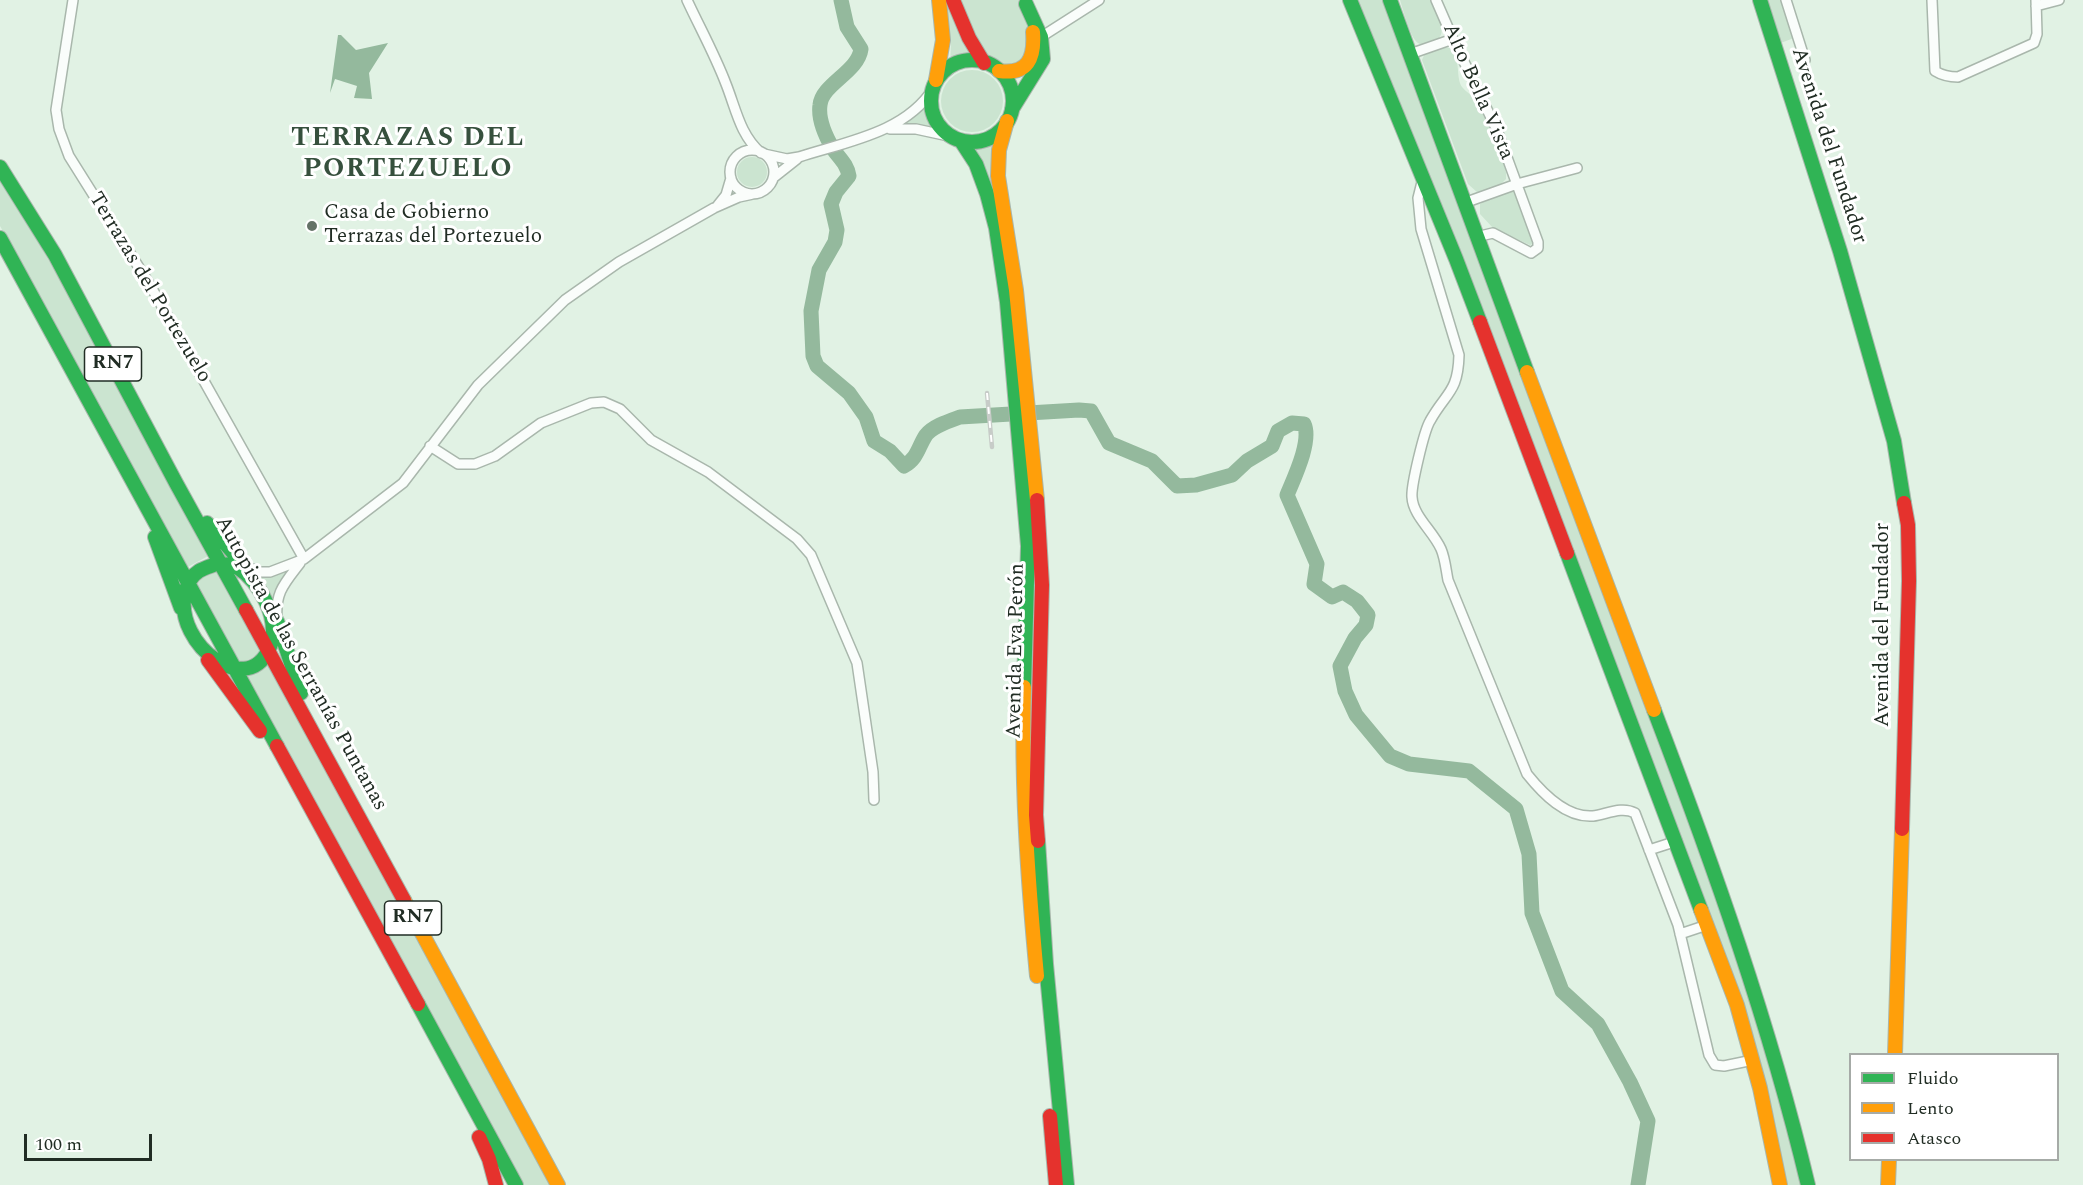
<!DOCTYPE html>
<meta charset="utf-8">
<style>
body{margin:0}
#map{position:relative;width:2083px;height:1185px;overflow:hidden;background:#e1f2e4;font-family:Spectral,serif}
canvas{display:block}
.legend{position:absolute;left:1849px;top:1053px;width:210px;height:108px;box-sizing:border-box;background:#fff;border:2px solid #a6aba7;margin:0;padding:8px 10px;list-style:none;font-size:18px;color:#212d24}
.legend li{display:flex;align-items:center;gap:12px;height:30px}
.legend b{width:30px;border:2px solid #a6aba7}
.scale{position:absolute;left:24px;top:1134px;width:128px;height:27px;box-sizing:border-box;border:3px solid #212d24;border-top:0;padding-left:8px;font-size:18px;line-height:21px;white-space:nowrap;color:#212d24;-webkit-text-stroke:4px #fff;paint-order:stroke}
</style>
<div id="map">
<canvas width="2083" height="1185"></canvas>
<ul class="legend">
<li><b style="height:8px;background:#30b455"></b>Fluido</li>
<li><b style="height:8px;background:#ff9f0a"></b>Lento</li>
<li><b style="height:8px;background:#e5322d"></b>Atasco</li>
</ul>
<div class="scale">100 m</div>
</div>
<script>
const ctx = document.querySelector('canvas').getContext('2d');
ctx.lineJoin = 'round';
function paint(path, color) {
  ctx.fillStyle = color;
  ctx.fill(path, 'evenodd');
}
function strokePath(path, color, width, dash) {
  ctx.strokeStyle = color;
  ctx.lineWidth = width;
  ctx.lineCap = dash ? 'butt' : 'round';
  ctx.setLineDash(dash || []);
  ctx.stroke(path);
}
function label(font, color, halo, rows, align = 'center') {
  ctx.font = font + ' Spectral,serif';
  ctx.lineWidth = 6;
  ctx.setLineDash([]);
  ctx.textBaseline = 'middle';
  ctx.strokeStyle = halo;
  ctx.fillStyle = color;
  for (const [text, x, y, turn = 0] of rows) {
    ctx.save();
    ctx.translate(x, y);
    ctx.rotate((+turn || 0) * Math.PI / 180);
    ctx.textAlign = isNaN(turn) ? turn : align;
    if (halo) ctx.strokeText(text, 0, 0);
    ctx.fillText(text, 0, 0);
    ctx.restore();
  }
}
const green = new Path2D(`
 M945 0 973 58 952 65H950L951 44Z
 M959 0H1021L1030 30 1022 66 998 67C978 51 969 23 959 0Z
 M1354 0H1385L1739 956 1803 1185H1785L1760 1067Z
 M1400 0H1431C1437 16 1452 35 1431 43 1426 45 1422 46 1418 43 1410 38 1403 9 1400 0Z
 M1764 0H1782L1794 38 1778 44Z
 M1440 47 1450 48C1462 61 1455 76 1462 87 1466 92 1472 95 1476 100 1494 120 1499 147 1506 172V179L1498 187 1478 193 1468 184 1422 60 1425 53Z
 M941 101a31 31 0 1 1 62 0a31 31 0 1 1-62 0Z
 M927 103 932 116 945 133 900 125Z
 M993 141 994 142 1014 323 972 148Z
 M737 172a15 15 0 1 1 30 0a15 15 0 1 1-30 0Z
 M0 181 15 202 64 287 210 555 186 568 47 309 0 226Z
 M1512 191 1515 192 1535 242 1533 244 1530 245 1493 228 1480 214V204L1490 197Z
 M215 568 263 652 238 665 194 583Z
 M285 571 287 575 274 603 263 590 258 574Z
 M268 660 550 1185H522L243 672Z`);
const water = new Path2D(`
 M836 0H847L852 37C840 26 837 16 836 0Z
 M338 35H341L356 50 388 43 369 73 372 99 354 98 357 86 335 79 330 93Z`);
const river = new Path2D(`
 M841 0 847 27 861 49C858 72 822 84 820 105 818 119 826 137 833 149 840 159 847 164 849 176L836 192 831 204 837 230 835 242 819 270 811 311 813 356 817 366 849 393 866 417 874 441 890 451 904 466C918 458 918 447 926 435 933 426 949 421 960 417L1079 410 1091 411 1109 443 1152 461 1177 486 1196 485 1232 475 1247 461 1272 446 1278 431 1292 423 1304 424C1312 441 1294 478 1287 495L1317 564 1314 584 1332 597 1343 592 1357 601 1368 615 1366 625 1355 638 1340 666 1345 691 1356 715 1390 756 1409 764 1469 771 1516 809 1529 854 1532 913 1562 991 1598 1024 1630 1082 1648 1121 1638 1185`);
const street = new Path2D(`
 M73 0 56 110 59 129 69 156 150 285 304 559
 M687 0C700 28 715 55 726 84 736 109 740 135 761 153
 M1436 0 1453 39 1497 130 1538 242V248L1531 253 1493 233 1476 237
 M1786 0 1805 60
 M1932 0 1935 71C1943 76 1949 77 1958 77L2034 43 2037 34 2036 0
 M2036 6 2059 0
 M1041 37 1099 0
 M1410 54 1453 39
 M890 129H916L953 137
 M730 172a22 22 0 1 1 44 0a22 22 0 1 1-44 0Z
 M764 154 787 159 799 157C845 142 905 133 933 89
 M773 178 797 159
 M1422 182 1418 198 1421 229 1459 355C1458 393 1446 392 1430 421 1424 431 1411 486 1412 497 1413 516 1433 531 1441 549 1445 558 1446 570 1448 580L1527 774C1543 794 1566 818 1593 816 1607 814 1622 806 1635 813L1678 925 1709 1055 1715 1065 1724 1066 1753 1060
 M1464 203 1517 184 1577 168
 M718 205 726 195 731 178
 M430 446 458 464H475L495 456 541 423 591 403 604 402 620 409 651 440 708 472 797 539 811 555 857 663 873 772 874 800
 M243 565 260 572H270L304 559 403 483 478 385 565 300 619 262 714 208 739 197 753 194
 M277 620C275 592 284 584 300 563
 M1649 850 1677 841
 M1680 934 1707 925`);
const fast = new Path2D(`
 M1350 0 1456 259 1480 322
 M1390 0 1527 372
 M1760 0 1840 251 1894 441 1904 503
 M931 101a41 41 0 1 1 82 0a41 41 0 1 1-82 0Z
 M1012 109 1043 59 1041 37 1026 4
 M961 141 976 164 987 194 996 228 1007 302 1028 546 1024 687
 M0 167 55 255 176 483 246 610
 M0 238 277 746
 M207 523 242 563 238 568
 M155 537 181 608
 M1567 553 1701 910
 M216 564C224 564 232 564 238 568 260 582 279 618 271 644 251 703 173 645 185 593 187 585 191 576 199 571 204 568 211 566 216 564Z
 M277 621 301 693
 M1654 710C1714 867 1769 1022 1808 1185
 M1038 841 1046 964 1067 1185
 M418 1004 516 1185`);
const slow = new Path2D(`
 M999 71C1028 75 1035 58 1033 32
 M936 80 943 40 939 0
 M1007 121 999 150 998 176 1016 290 1037 500
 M1527 372 1654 710
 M1024 687C1021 784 1028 880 1037 976
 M404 900 558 1185
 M1701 910 1737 1005 1760 1088 1780 1185
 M1895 1054 1902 829
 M1888 1185 1889 1160`);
const jam = new Path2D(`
 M953 0 969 38 984 63
 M1480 322 1567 553
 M1037 500 1042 585 1036 815 1038 841
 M246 610 404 900
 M208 660 260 731
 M277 746 418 1004
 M1902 829 1909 581 1908 525 1904 503
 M1050 1116 1056 1185
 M479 1137 489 1159 496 1185`);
const rail = new Path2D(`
 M987 393 992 447`);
const markers = [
 [312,226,6,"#647267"]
];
const shields = [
 [113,364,57],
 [413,918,57]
];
const shieldNames = [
 ["RN7",113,364],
 ["RN7",413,918]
];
const streetNames = [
 ["Alto Bella Vista",1477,92,66],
 ["Avenida del Fundador",1828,146,72],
 ["Terrazas del Portezuelo",149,288,59],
 ["Avenida del Fundador",1884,625,-90],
 ["Avenida Eva Perón",1017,651,-89],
 ["Autopista de las Serranías Puntanas",300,664,61]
];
const poiNames = [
 ["Casa de Gobierno",324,214],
 ["Terrazas del Portezuelo",324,238]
];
const districtNames = [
 ["TERRAZAS DEL",408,140],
 ["PORTEZUELO",408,171]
];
paint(green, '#cbe4d0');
paint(water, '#94b99d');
strokePath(river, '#94b99d', 15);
strokePath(street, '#a9b7ac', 12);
strokePath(fast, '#a9b7ac', 16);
strokePath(slow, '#a9b7ac', 16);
strokePath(jam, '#a9b7ac', 16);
strokePath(street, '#fafdfb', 9);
strokePath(fast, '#30b455', 14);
strokePath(slow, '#ff9f0a', 14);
strokePath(jam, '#e5322d', 14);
strokePath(rail, '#c7ccc8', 4.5);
strokePath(rail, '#fff', 2, [7]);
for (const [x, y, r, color] of markers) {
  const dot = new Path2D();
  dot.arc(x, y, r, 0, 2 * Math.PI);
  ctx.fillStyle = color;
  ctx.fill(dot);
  strokePath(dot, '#fff', 2);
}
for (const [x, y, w] of shields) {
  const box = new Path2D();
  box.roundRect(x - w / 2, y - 17, w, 34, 4.5);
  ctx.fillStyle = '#fff';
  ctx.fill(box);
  strokePath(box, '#212d24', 1.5);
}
label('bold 20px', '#212d24', null, shieldNames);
label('21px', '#212d24', '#fff', streetNames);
label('21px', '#212d24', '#fff', poiNames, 'left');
ctx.letterSpacing = '1.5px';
label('bold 27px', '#36503d', '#fff', districtNames);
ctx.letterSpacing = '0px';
</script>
